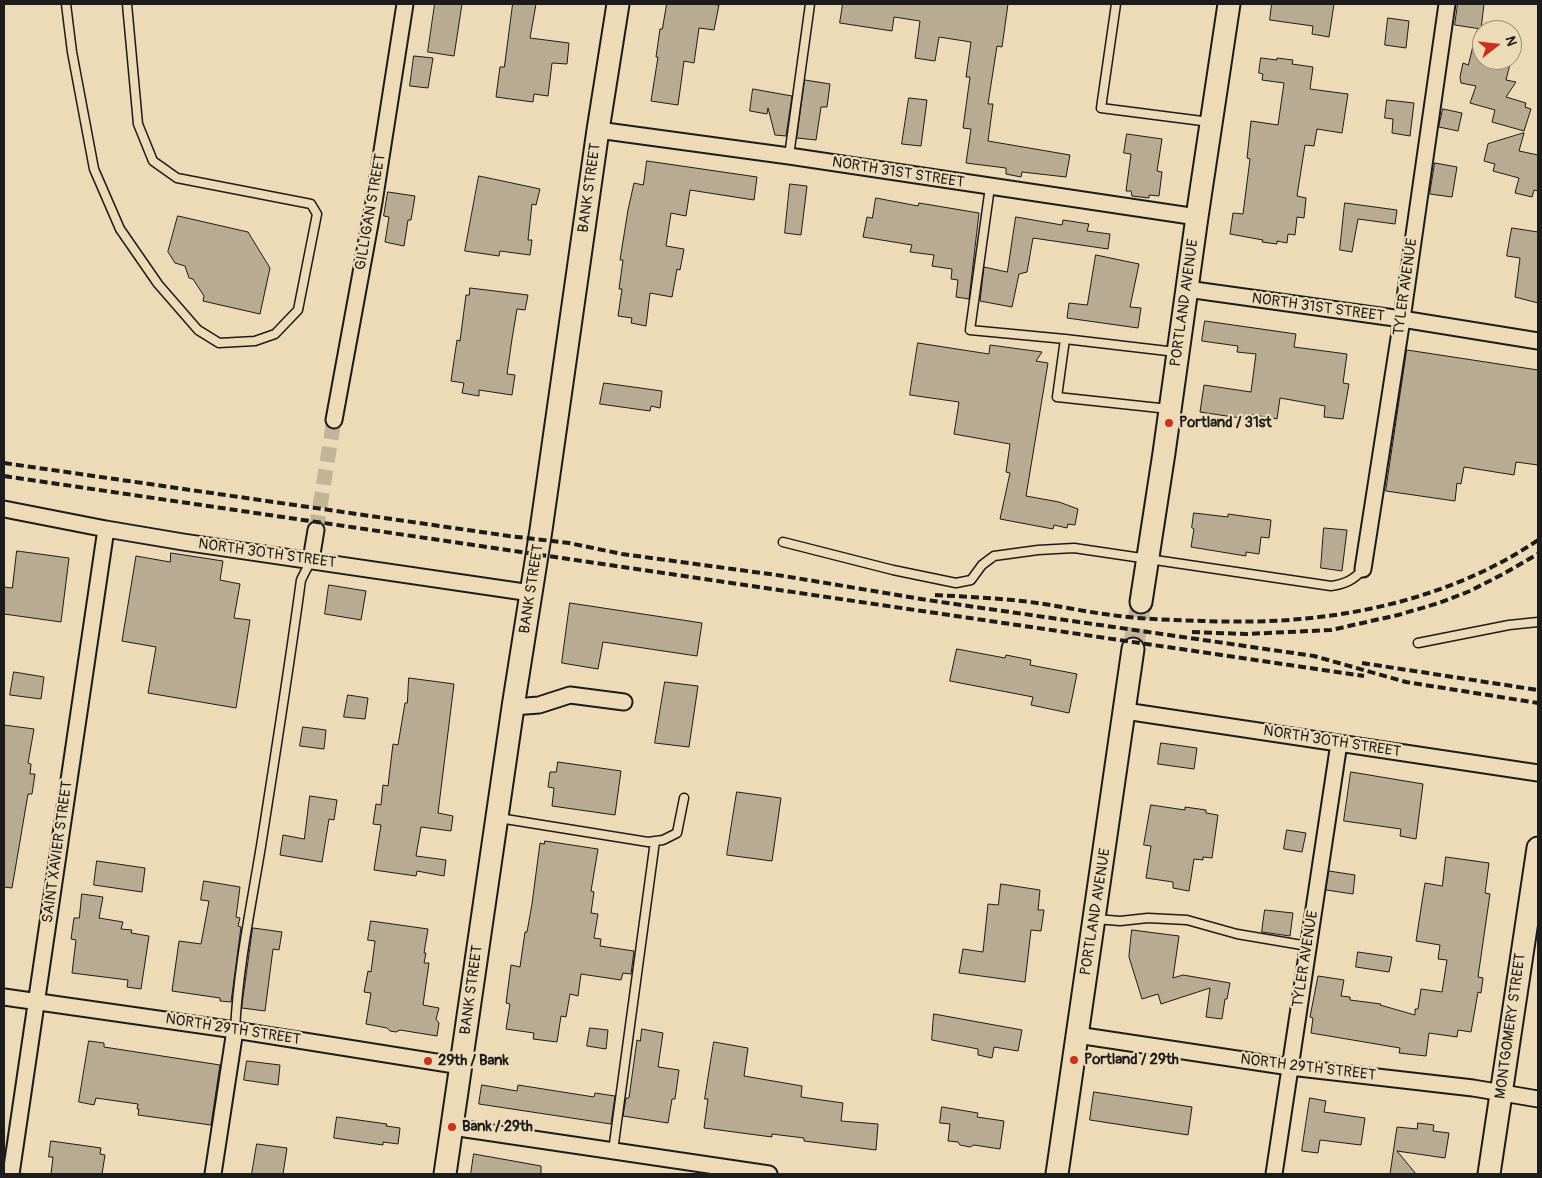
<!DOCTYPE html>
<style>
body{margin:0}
#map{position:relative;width:1542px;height:1178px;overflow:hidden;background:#eddab7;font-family:Pangolin,sans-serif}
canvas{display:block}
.frame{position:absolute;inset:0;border:5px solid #1c1c1c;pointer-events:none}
.north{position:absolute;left:1472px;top:20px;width:50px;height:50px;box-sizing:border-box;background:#eddab7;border:1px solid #998e79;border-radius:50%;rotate:74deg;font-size:14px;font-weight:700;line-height:20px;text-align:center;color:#1c1c1c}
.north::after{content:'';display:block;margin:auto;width:18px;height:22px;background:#c8321e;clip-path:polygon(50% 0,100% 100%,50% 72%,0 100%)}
</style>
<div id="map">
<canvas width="1542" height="1178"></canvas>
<div class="frame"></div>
<div class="north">N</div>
</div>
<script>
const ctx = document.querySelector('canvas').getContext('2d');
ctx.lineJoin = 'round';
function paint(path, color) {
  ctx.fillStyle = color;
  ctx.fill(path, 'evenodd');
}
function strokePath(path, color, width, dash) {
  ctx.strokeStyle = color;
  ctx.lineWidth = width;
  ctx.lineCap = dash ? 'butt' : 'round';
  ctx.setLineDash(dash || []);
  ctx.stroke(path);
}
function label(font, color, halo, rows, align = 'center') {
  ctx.font = font + ' Pangolin,sans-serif';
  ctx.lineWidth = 4.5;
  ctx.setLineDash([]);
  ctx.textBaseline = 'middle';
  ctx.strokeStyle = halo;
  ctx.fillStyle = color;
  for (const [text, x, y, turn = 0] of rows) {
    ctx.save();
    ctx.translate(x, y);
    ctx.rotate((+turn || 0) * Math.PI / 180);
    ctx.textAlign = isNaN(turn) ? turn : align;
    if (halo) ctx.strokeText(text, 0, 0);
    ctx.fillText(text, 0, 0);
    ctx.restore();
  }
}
const building = new Path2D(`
 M435 4H462L454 56 428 52Z
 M513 4H536L530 38 569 43 567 64 552 63 548 96 534 94 533 102 496 97 500 67H504Z
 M667 4H710L719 5 714 30 699 28 694 63 684 61 678 105 651 101 658 57H656L660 29H662Z
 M843 4H1008L1002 47 997 46 988 104H993L988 141 1070 155 1066 177 1022 172 1021 177 1006 174V168L966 163 971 129 963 128 970 77H966L971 42 939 37 935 61 915 58 920 21 894 17 892 31 840 23Z
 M1272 4H1334L1329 37 1312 34 1313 26 1270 20Z
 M1458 4H1484L1481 29 1455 25Z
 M1388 18 1409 21 1406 48 1385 45Z
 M1477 31H1482V60H1511L1506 80 1516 82 1506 97 1526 103 1525 107 1531 109 1524 131 1492 122 1495 110 1470 103 1476 86 1461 83 1460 77 1463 63 1468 65Z
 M414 56 433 58 428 88 410 86Z
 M1261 58 1277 60V58L1293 60 1292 64 1313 67 1310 89 1348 94 1342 133 1317 129 1314 146 1305 145 1297 196 1306 198 1304 218 1297 217 1295 235 1288 234 1287 243 1277 241V244L1262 242 1263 240 1230 234 1233 213 1243 214 1250 159 1247 158 1251 121 1278 125 1284 83 1262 80 1263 74 1259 73Z
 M805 80 830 84 827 107H821L816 140 797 138Z
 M753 89 792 96 786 136 775 135 768 108 767 114 750 111Z
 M909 98 927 100 921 146 902 144Z
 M1387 100 1414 103 1410 136 1392 133 1393 119 1385 118Z
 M1443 109 1462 113 1458 131 1439 127Z
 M1524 133 1519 151 1538 155V191L1534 190 1532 197 1515 193 1519 178 1493 171 1495 164 1484 161 1488 144Z
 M1127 134 1162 139 1157 171 1162 172 1159 196 1149 195V198L1132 196 1131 191H1126L1131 154 1124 153Z
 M647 161 757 177 754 200 690 190 686 216 671 213 666 246 684 249 680 270 677 269 672 297 650 293 646 326 631 323 632 318 618 316 622 289H619L623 260H620L628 210 634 183 643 185Z
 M1435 163 1457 167 1452 197 1430 194Z
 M479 176 540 189 536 205 532 204 528 240H532L530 255 500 251 499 256 465 251Z
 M790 184 807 186 801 235 785 233Z
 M388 192 415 196 411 220H408L404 246 385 242 389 217 384 216Z
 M876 198 918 206 919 203 979 213 969 299 956 297 958 280 951 279 952 269 932 266 934 255 910 252 912 245 863 237 867 217 872 218Z
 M1345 203 1397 210 1395 224 1358 219 1352 252 1340 250Z
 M178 216 248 232 270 268 260 314 203 301 204 296 193 279 189 278 185 266 175 263 168 252Z
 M1016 217 1062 225 1063 220 1089 224 1087 231 1110 234 1108 249 1033 238 1027 272 1019 274 1012 307 980 301 984 267 1007 272Z
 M1512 228 1538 232V303L1515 297 1520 258 1507 256Z
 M1096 255 1139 264 1130 307 1141 308 1138 328 1067 318 1069 303 1087 305Z
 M470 288 528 295 525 310 517 309 512 339 507 374 515 375 512 395 479 390V396L462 393 464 383 451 381 457 340 460 341 466 295H469Z
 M1205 321 1296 334 1294 347 1347 354 1343 383 1349 384 1343 419 1324 417 1325 406 1280 398 1277 419 1248 414 1247 419 1200 412 1204 385 1251 392 1256 354 1237 352 1238 346 1202 341Z
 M918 343 989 354 990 345 1042 352 1036 361 1048 363 1026 496 1059 502 1078 509 1075 525 1068 524 1067 528 1054 525 1053 529 1000 519 1010 473 1006 472 1010 444 954 434 959 402 910 395Z
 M1407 350 1538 370V465L1516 462 1514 475 1464 467 1461 484 1457 483 1455 501 1386 491Z
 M604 383 662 391 660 408 651 406 650 411 600 404Z
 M1194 513 1228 517V514L1271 520 1269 538 1261 537 1259 554 1246 552V556L1191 547 1194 529 1192 528Z
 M1324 528 1347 530 1342 571 1321 568Z
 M17 551 69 558 61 622 4 614V587L12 588Z
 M171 553 223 561 220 580 240 584 234 618 250 620 236 708 148 693 156 647 122 641 136 556 170 562Z
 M329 585 366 591 361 620 325 614Z
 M570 603 702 623 697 656 603 642 598 669 562 663Z
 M957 649 1005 658 1006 655 1031 660 1030 665 1077 674 1069 713 1031 705 1033 697 950 681Z
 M14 672 44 677 41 699 10 695Z
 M409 678 454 684 438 813 453 816 451 831 421 827 416 856 446 860 444 876 417 871 416 876 374 870 381 825 373 824 376 804 381 805 383 785 388 786 393 744 398 745 405 703H407Z
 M665 682 698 686 689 747 655 743Z
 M348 695 368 698 365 719 344 717Z
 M4 725 34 729 28 763 31 764 30 774H35L32 794H28L12 888 4 887Z
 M303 727 326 730 324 749 300 746Z
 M1161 743 1197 748 1194 769 1158 764Z
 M558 762 621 771 615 815 552 806 554 788 548 787 550 772H556Z
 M1351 772 1423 784 1416 839 1400 836 1401 829 1344 821Z
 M737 792 781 798 772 861 727 855Z
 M310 796 337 800 334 820 329 819 322 862 280 855 283 835 304 839Z
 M1151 805 1185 810V807L1206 810V813L1218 815 1212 858 1203 857V860L1194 859 1189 891 1173 888V882L1146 878 1151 846 1144 845Z
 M1287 830 1306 833 1302 852 1284 849Z
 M545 841 598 849 591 891 594 892 591 913 598 914 594 938 601 939 600 946 634 951 631 974 623 973 621 980 581 974 578 996 570 994 566 1017 561 1016 557 1042 533 1039 534 1033 506 1029 510 1004 506 1003 511 965 520 967 525 932H527L532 904 540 843 544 844Z
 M1446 857 1489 863 1485 893 1490 894 1478 977 1483 978 1481 993 1478 992 1471 1032 1458 1030 1457 1037 1429 1033 1426 1056 1399 1053 1400 1048 1311 1033 1313 1018 1310 1017 1318 976 1344 980 1341 996 1350 997V1000L1381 1004 1380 1005 1415 1015V1009H1418L1421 989 1442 992 1447 960 1438 959 1440 945 1416 941 1425 883 1442 886Z
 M97 861 145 868 142 892 94 885Z
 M1329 871 1355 875 1353 894 1326 890Z
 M204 881 240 887 236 917 240 918 238 926 241 927 231 1002 220 1001V998L172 991 179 941 201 944 209 901 201 900Z
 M1001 884 1040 890 1038 910H1044L1041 931 1031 930 1025 982 959 973 963 949 983 952 988 904 998 905Z
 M82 894 103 897 99 918 123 922 121 929 132 930 131 933 149 936 141 989 127 987 128 980 72 973 76 940 71 939 74 918H79Z
 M1265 910 1293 913 1290 936 1262 932Z
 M371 921 428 929 424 953H426L424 963H429L423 1005 439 1008 436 1019 439 1023 437 1036 400 1030 396 1032 390 1031 387 1028 366 1024 371 993 364 992 368 971 371 972 375 941 368 940Z
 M253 928 282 932 279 950 273 949 265 1011 242 1008Z
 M1132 930 1179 936 1173 978 1183 975 1230 983 1227 999H1225L1222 1019 1206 1017 1210 988 1161 1004 1158 994 1142 999 1129 957Z
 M1358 952 1392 957 1389 972 1356 967Z
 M934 1014 1022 1030 1018 1051 994 1047 992 1058 978 1055V1049L932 1040Z
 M590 1028 608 1030 606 1049 587 1046Z
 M642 1029 663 1033 658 1067 679 1070 675 1099H672L668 1123 623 1116 626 1098H629L637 1040 640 1041Z
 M89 1041 104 1043V1047L220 1065 211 1125 138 1115 139 1109H137L138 1104 96 1098 94 1105 79 1102Z
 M714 1042 748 1048 744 1076 802 1086 801 1097 843 1103 841 1121 878 1124 876 1150 804 1141V1138L772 1134V1137L704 1128 708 1099H705Z
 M247 1061 280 1065 278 1085 244 1080Z
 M482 1085 517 1091 518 1085 594 1097 595 1093 615 1096 611 1124 479 1104Z
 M1094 1092 1192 1107 1188 1135 1090 1120Z
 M1310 1098 1326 1101 1324 1112 1365 1118 1361 1145 1320 1140 1318 1153 1302 1151Z
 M942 1107 978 1113 977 1117 1004 1121 1000 1149 974 1145 970 1147 960 1145 958 1142 948 1141 950 1124 940 1123Z
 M337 1117 387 1124 386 1126 400 1128 398 1144 383 1142V1145L334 1138Z
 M1418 1123 1434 1125 1433 1131 1449 1133 1445 1158 1397 1151 1416 1174H1390L1397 1127 1417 1129Z
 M51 1141 101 1148 100 1154 105 1155 102 1174H51L53 1157H49Z
 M257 1144 287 1148 283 1174H252Z
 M474 1154 541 1166V1174H471Z`);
const streetTunnel = new Path2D(`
 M316 530 334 420`);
const secondaryTunnel = new Path2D(`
 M1133 649 1141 602`);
const lane = new Path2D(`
 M66 4 72 52 94 169 120 229 158 284 198 330 219 343 255 341 275 334 298 310 317 214 311 204 177 178 153 161 138 124 127 4
 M1116 4 1101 108 1210 122
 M789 156 810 4
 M990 187 970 330 1065 339
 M1169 409 1057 397 1065 339 1176 352
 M783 542 893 570 956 583 971 580 982 565 994 556 1038 550 1074 548 1331 586C1345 584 1354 580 1363 569
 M1418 643 1509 625 1538 622
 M499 818 648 842 663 840 677 833 684 798
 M1096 919 1120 921 1148 918 1187 920 1237 934 1308 946
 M235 1030C238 968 251 907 261 846 275 757 289 669 301 580L311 560
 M613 1151 655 841`);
const street = new Path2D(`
 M598 130 789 156 1197 217
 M1187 289 1402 319 1538 341
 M334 420 374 202 405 4
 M4 509 106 529 183 542 531 593
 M311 560 316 530
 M1363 569 1402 319 1447 4
 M513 707 539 705 570 695 624 702
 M1125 711 1538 773
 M4 997 235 1030 461 1066
 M1077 1035 1290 1067 1473 1088 1538 1099
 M452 1127 769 1174
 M11 1174 106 529
 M213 1174 235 1030
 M1274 1174 1339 743`);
const secondary = new Path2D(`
 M1141 602 1164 453 1197 217 1229 4
 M445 1174 513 707 541 530 598 130 618 4
 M1057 1174 1133 649
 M1489 1174 1538 848`);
const rail = new Path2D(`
 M4 463 509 536 569 543 622 554 784 576 927 600 1314 656 1406 682 1538 703
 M4 476 1364 676
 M935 595C969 597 1003 598 1037 603 1059 606 1082 611 1104 614 1136 619 1170 620 1202 621 1235 622 1268 622 1300 619 1383 612 1469 587 1538 540
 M1192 632 1246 634 1331 630 1398 615 1439 603 1470 591 1505 573 1538 554
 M1362 663 1538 690`);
const markers = [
 [1169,423,5,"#c8321e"],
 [1074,1060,5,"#c8321e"],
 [428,1061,5,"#c8321e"],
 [452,1127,5,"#c8321e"]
];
const streetNames = [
 ["NORTH 31ST STREET",898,173,9],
 ["BANK STREET",590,188,-82],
 ["GILLIGAN STREET",371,212,-80],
 ["TYLER AVENUE",1406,287,-82],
 ["PORTLAND AVENUE",1185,303,-82],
 ["NORTH 31ST STREET",1318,308,8],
 ["NORTH 30TH STREET",267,554,8],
 ["BANK STREET",532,589,-81],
 ["NORTH 30TH STREET",1332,742,9],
 ["SAINT XAVIER STREET",58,852,-82],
 ["PORTLAND AVENUE",1096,912,-81],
 ["TYLER AVENUE",1306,959,-81],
 ["BANK STREET",472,990,-82],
 ["MONTGOMERY STREET",1511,1026,-82],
 ["NORTH 29TH STREET",233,1030,9],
 ["NORTH 29TH STREET",1308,1068,7]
];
const poiNames = [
 ["Portland / 31st",1179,423],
 ["Portland / 29th",1084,1060],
 ["29th / Bank",438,1061],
 ["Bank / 29th",462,1127]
];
paint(building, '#b9ab91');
strokePath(building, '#1c1c1c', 1);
strokePath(streetTunnel, '#c3b498', 15, [15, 8]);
strokePath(secondaryTunnel, '#c3b498', 21, [21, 11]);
strokePath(lane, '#1c1c1c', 11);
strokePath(street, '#1c1c1c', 19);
strokePath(secondary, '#1c1c1c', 25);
strokePath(lane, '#eddab7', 8);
strokePath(street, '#eddab7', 15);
strokePath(secondary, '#eddab7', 21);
strokePath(rail, '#1c1c1c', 4, [8, 4]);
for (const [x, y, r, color] of markers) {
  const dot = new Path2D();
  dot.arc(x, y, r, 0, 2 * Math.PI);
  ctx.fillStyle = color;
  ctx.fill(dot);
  strokePath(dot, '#eddab7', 2);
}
label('15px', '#1c1c1c', '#eddab7', streetNames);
label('bold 15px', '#1c1c1c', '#eddab7', poiNames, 'left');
</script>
